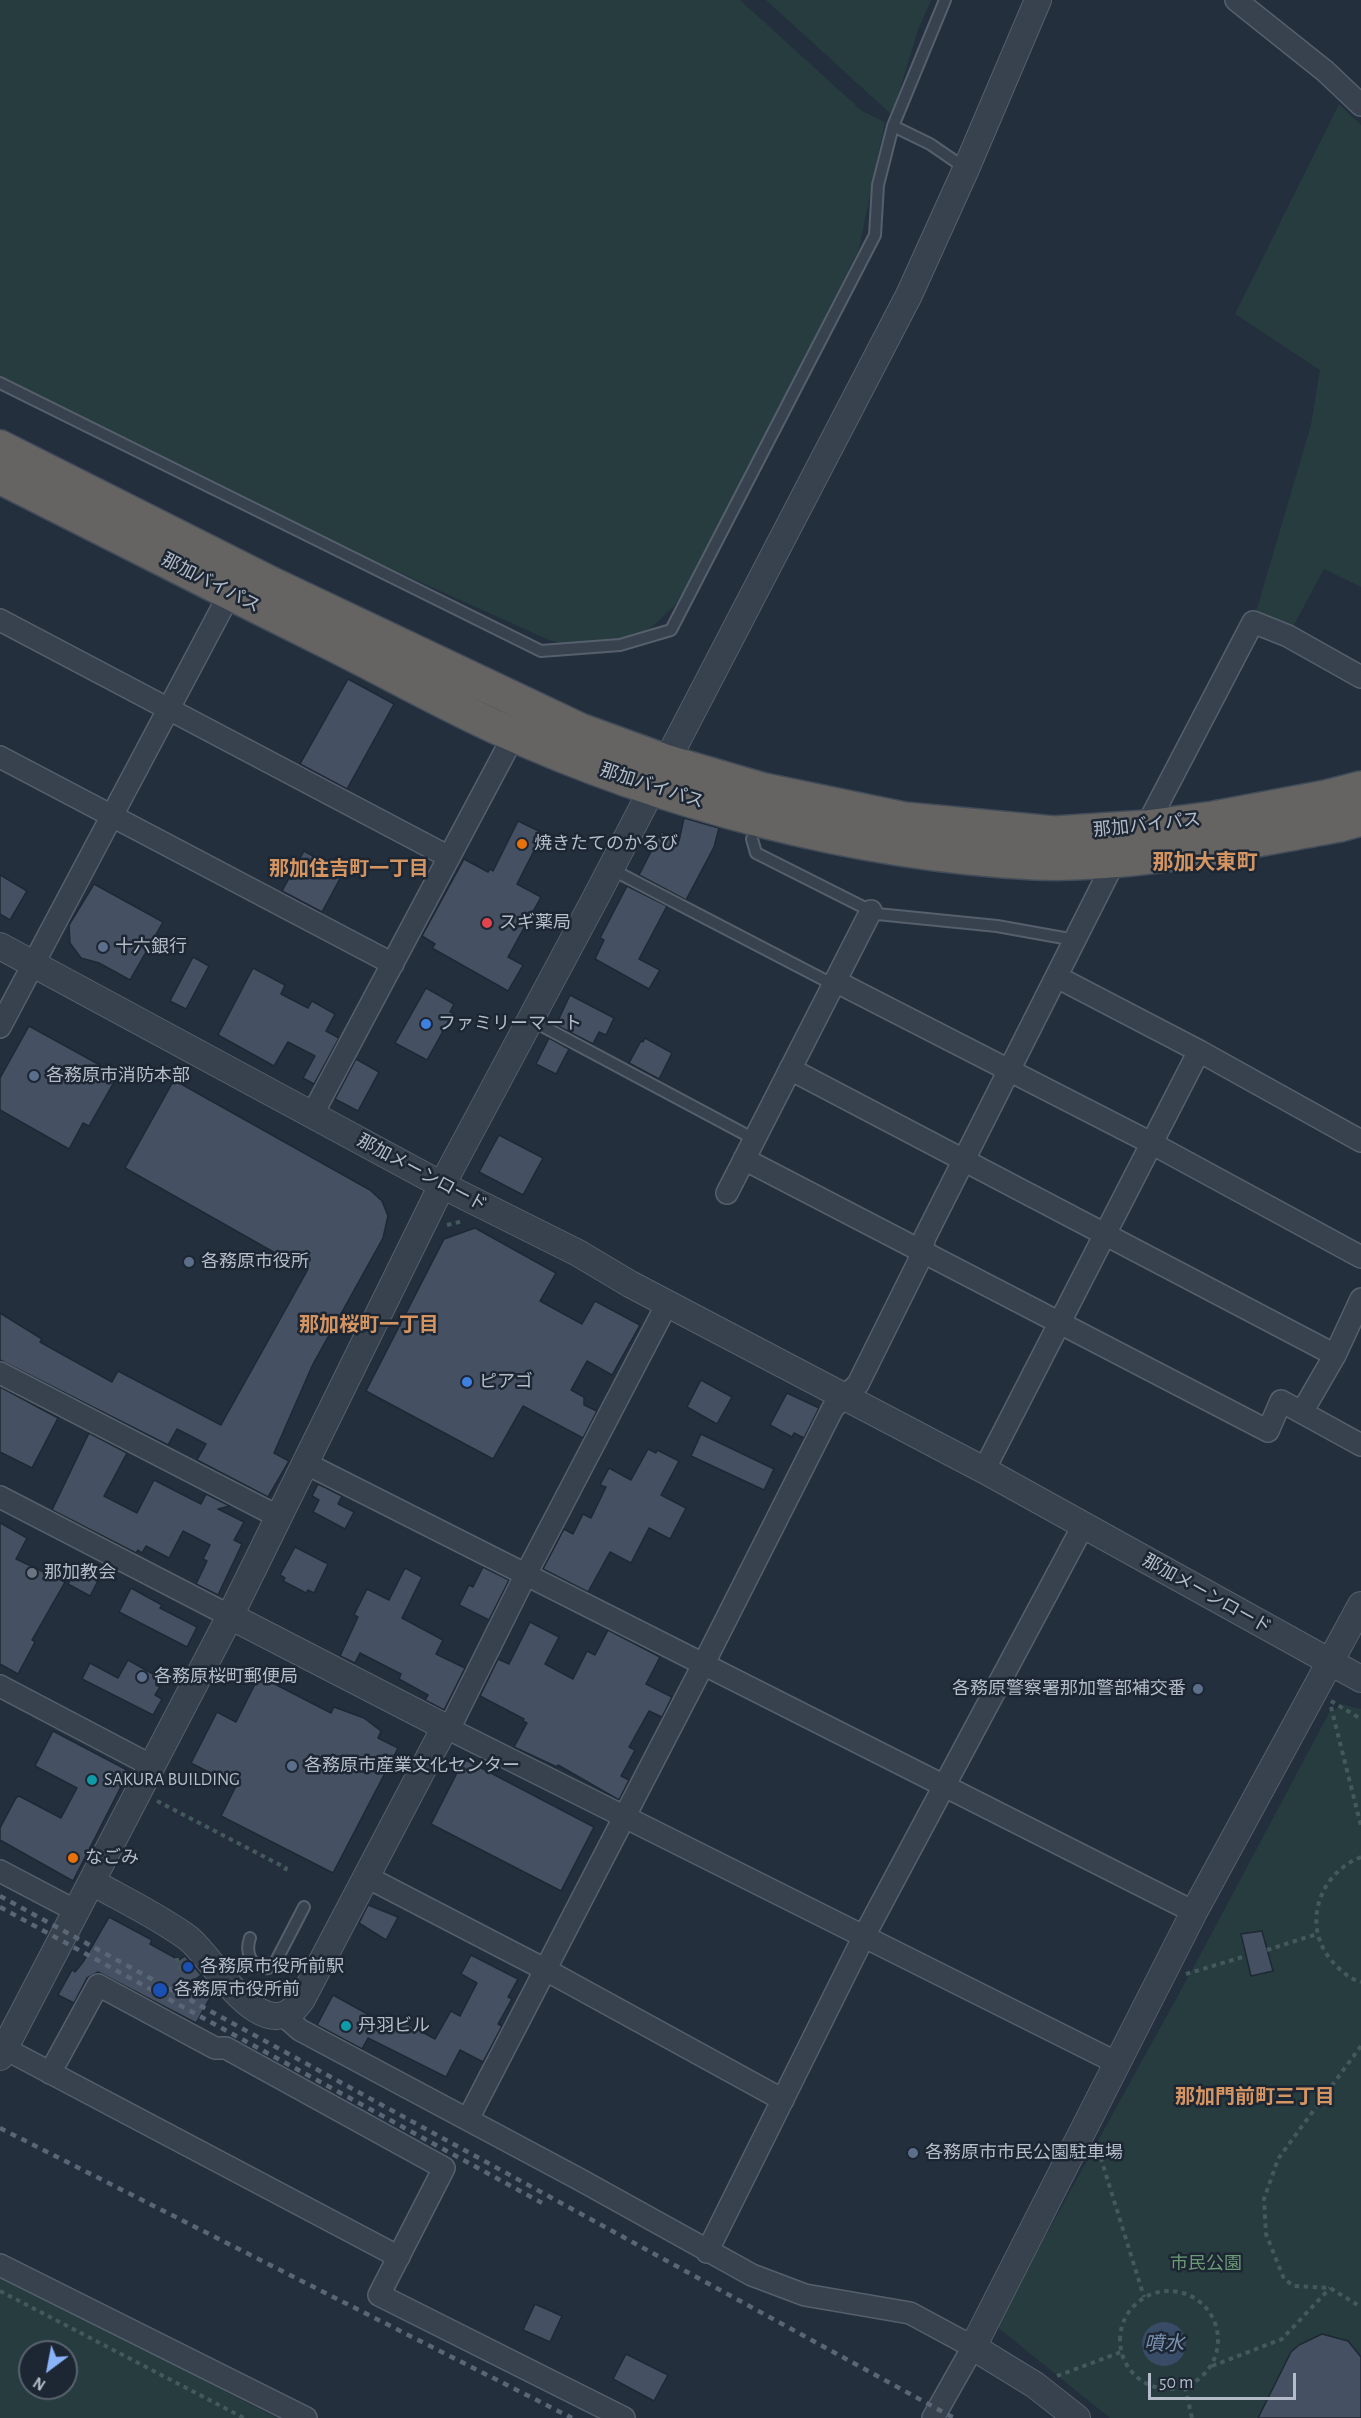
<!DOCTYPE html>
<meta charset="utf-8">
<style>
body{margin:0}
#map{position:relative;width:1361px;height:2418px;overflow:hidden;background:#242f3e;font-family:"Alegreya Sans",sans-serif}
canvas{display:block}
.north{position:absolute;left:18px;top:2340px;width:60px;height:60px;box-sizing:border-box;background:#1d2633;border:2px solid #59626f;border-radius:50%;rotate:212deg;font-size:16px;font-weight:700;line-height:24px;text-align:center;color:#b4bcc9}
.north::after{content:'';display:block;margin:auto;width:21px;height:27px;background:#8ab4f8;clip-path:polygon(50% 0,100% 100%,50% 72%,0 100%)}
.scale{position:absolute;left:1148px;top:2373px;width:148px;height:27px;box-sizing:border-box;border:3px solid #b4bcc9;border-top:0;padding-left:8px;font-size:18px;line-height:21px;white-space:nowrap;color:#b4bcc9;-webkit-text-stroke:4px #1d2633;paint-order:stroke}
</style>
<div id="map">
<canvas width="1361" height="2418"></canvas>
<div class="north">N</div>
<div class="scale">50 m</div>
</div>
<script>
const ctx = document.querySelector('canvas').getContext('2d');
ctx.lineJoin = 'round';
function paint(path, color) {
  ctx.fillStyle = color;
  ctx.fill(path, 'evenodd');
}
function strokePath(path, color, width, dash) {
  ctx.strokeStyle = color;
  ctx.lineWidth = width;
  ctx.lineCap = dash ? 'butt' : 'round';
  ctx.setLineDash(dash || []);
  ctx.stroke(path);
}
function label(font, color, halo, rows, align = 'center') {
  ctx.font = font + ' "Alegreya Sans","Noto Sans JP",sans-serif';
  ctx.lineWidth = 5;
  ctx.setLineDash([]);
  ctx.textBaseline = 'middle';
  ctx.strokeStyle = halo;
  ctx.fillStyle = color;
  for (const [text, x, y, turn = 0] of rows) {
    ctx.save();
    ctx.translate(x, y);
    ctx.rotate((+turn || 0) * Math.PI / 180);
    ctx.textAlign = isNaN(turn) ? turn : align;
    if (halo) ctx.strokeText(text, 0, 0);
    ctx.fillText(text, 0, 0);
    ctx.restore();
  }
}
const green = new Path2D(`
 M0 0H740L862 111 885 122 859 249 696 573 674 606 652 627 639 634 602 650 589 652 549 640 258 509 206 479 0 376Z
 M766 0H931L918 30 892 115Z
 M1339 104 1361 125V587L1324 569 1288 636 1253 622 1311 425 1320 370 1235 314Z
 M1344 1705 1361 1709V2418H1110L996 2326 1198 1959 1329 1713Z
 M0 2275 277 2418H0ZM30 2352H66V2388H30Z`);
const water = new Path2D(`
 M1142 2344a22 22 0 1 1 44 0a22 22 0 1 1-44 0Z`);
const building = new Path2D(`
 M348 679 394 704 347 789 300 764Z
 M684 818 719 828 714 847 686 900 639 875 661 832 679 841Z
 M518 821 543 833 517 884 541 897 508 957 523 965 508 991 432 948 435 944 422 936 464 859 488 872 490 869 493 871Z
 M304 851 343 873 322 912 282 891Z
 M0 875 27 891 10 920 0 914Z
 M94 884 163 922 130 980 99 963 81 958 70 943 69 925Z
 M627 886 667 906 639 959 660 970 649 989 595 959 604 940 600 938Z
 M193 957 209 966 186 1009 170 1001Z
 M253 968 285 985 281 994 308 1008 312 1001 335 1014 326 1031 339 1038 314 1084 303 1078 315 1056 288 1042 274 1066 218 1035Z
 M426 988 454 1004 450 1012 453 1013 427 1060 395 1043Z
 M570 995 614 1018 606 1035 599 1032 593 1044 556 1025Z
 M29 1026 118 1075 89 1126 83 1123 69 1149 0 1110V1078Z
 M549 1038 569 1049 556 1074 536 1064Z
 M645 1038 672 1053 659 1079 629 1063 641 1041 643 1042Z
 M356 1059 379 1072 358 1111 335 1099Z
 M174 1080 370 1190 382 1201 388 1216 383 1238 313 1364 274 1453 289 1461 268 1497 197 1460 206 1444 177 1429 168 1445 0 1360V1313L42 1339 40 1342 112 1382 118 1371 221 1425 307 1271 125 1168Z
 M499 1135 543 1158 523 1195 479 1172Z
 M475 1228 556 1273 540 1301 582 1324 595 1301 640 1325 612 1375 587 1361 571 1390 584 1397V1405L597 1411 583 1438 523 1406 493 1459 366 1391 444 1239Z
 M701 1380 732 1397 717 1424 687 1407Z
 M0 1387 58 1418 32 1468 0 1452Z
 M787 1393 819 1408 804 1438 794 1433 792 1437 770 1425Z
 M89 1433 127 1453 104 1496 137 1513 154 1480 201 1504 206 1494 230 1506 218 1509 244 1522 234 1540 242 1544 218 1595 196 1584 207 1561 203 1559 210 1545 183 1531 169 1558 146 1546 142 1553 138 1550 136 1553 52 1510Z
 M701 1434 774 1469 764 1490 691 1456Z
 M648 1449 656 1453 657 1450 679 1461 661 1495 686 1508 670 1539 649 1528 631 1563 610 1552 588 1592 543 1569 564 1529 573 1534 583 1514 591 1518 606 1487 600 1485 609 1468 631 1480Z
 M318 1484 342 1496 338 1504 354 1512 345 1529 313 1512 319 1500 312 1496Z
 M0 1523 27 1538 16 1559 65 1582 32 1640 35 1642 18 1674 0 1664Z
 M295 1547 328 1564 314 1593 308 1590 306 1593 283 1581 285 1578 280 1575Z
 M78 1565 100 1577 90 1596 68 1584Z
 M483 1567 509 1580 489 1620 459 1605 469 1585 473 1587Z
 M405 1568 422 1577 402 1618 443 1640 436 1654 465 1668 444 1710 425 1700 428 1695 399 1679 401 1674 360 1653 355 1663 340 1656 358 1617 354 1615 367 1589 389 1600Z
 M131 1588 162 1605 160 1608 197 1627 187 1647 119 1612Z
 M530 1622 559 1637 545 1664 573 1679 587 1651 595 1655 608 1630 660 1657 646 1684 672 1697 662 1717 649 1711 629 1747 635 1750 621 1776 629 1780 619 1800 558 1765 557 1767 514 1747 527 1723 523 1721 524 1719 480 1696 498 1659 509 1664Z
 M128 1660 160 1678 156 1685 160 1687 155 1695 162 1699 153 1715 82 1679 90 1663 118 1678Z
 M259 1676 331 1713 334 1707 364 1718 381 1731 378 1738 398 1748 333 1873 221 1816 236 1786 191 1763 217 1712 236 1722Z
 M53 1731 129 1771 73 1881 0 1840V1828L16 1798 19 1796 61 1818 77 1788 35 1766Z
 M464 1759 594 1827 561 1891 431 1824Z
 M368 1905 398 1917 386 1940 359 1923Z
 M109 1917 152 1940 150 1944 179 1960 185 1956 201 1975 189 1984 211 1996 196 2023 98 1972 87 1978 74 2003 58 1995 72 1970 75 1972 83 1962Z
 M1262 1931 1273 1971 1251 1976 1241 1934Z
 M471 1955 518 1979 508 1997 512 1999 498 2024 502 2026 483 2062 460 2050 446 2077 368 2038 362 2049 317 2025 333 1995 382 2022 387 2013 435 2039 451 2011 460 2016 477 1983 461 1974Z
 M535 2304 562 2316 550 2342 523 2330Z
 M1322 2334 1348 2341 1361 2357V2418H1258L1291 2352 1299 2345Z
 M626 2354 668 2375 654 2401 613 2379Z`);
const path = new Path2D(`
 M447 1225 463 1221
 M1331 1701 1361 1719
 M1331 1707 1361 1826
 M157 1801 286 1868 285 1871
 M1361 1857C1320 1873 1301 1924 1331 1960 1339 1969 1349 1979 1361 1982
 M1267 1950 1317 1934
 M177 1958V1966L182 1971
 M1186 1974 1246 1956
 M1361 2046 1278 2159 1264 2199 1266 2234 1284 2279 1294 2286 1330 2288 1361 2307
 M1098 2149 1144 2297
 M1120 2340a49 49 0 1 1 98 0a49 49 0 1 1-98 0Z
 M0 2291 244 2418
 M1212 2366 1282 2339 1330 2288
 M1057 2376 1121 2352
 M1185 2387 1192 2418`);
const service = new Path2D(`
 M893 126 930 144 965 168
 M0 383 541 651 620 645 671 630 875 235 878 185 893 126 945 0
 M752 839 756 853 877 914 997 926 1075 940
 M611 869 834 985
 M531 1020 754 1139
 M250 1938C245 1952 251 1970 268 1968L276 1961 304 1907`);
const minor = new Path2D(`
 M1236 0 1325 71 1361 105
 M0 620 449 857
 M0 757 393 964
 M1057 977 1199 1051 1361 1141
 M835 981 1151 1143 1361 1257
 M0 1027 230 593
 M790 1069 1335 1355
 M312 1115 514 735
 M744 1159 1268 1431 1281 1401 1361 1445
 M727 1193 871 911
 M0 1373 279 1517
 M1302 1412 1335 1355 1361 1299
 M307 1464 1194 1912
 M984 1470 1199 1051
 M0 1497 230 1616
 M0 1686 152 1766
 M445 1727 1117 2063
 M449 1729 526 1574 667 1304
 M0 1871 76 1911
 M367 1877 546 1970 783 2100
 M283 2015 300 2030 577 2178 752 2275 805 2295 910 2313 973 2347 933 2418
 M0 2046 399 2257
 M50 2073 98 1985 215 2048H226L444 2168 379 2295 624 2418
 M468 2119 703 1665 833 1408 858 1384 918 1263 925 1237 1115 860 1146 827 1253 622 1288 636 1361 677
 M707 2252 864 1936 1083 1526
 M0 2265 306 2418`);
const tertiary = new Path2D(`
 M0 946 442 1185 578 1253 630 1284 984 1470 1361 1679
 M92 1882C124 1900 158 1916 188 1938 213 1957 265 2055 302 1999L445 1727 230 1616
 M0 2057 230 1616 442 1185 596 897 909 295 966 169 1038 0
 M1077 2418 1035 2385 973 2347 1194 1912 1361 1605`);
const trunk = new Path2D(`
 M0 447 272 584 580 730 665 761 764 790 904 819 1054 833 1146 827 1214 818 1326 797 1361 788
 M0 477C109 532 217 587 326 641 383 669 439 701 498 728 662 803 855 854 1035 863 1135 867 1242 842 1340 825L1361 819`);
const rail = new Path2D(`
 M0 1896 954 2418
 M0 1907 542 2203
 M0 2128 572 2418`);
const markers = [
 [522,844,6,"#e8710a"],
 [487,923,6,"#e0444e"],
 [103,947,6,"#5c6f8a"],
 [426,1024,6,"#3f7fe0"],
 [34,1076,6,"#5c6f8a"],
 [189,1262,6,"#5c6f8a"],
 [467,1382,6,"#3f7fe0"],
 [32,1573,6,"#6b7280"],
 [142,1677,6,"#5c6f8a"],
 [1198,1689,6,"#5c6f8a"],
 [292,1766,6,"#5c6f8a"],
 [92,1780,6,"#0f9aa8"],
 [73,1858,6,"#e8710a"],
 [188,1967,6,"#1a4fb4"],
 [160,1990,8,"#1a4fb4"],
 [346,2026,6,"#0f9aa8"],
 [913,2153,6,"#5c6f8a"]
];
const streetNames = [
 ["那加バイパス",211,583,27],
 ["那加バイパス",652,786,18],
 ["那加バイパス",1147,825,-6],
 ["那加メーンロード",422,1173,28],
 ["那加メーンロード",1207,1594,29]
];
const poiNames = [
 ["焼きたてのかるび",534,844],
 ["スギ薬局",499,923],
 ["十六銀行",115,947],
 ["ファミリーマート",438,1024],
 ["各務原市消防本部",46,1076],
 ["各務原市役所",201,1262],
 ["ピアゴ",479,1382],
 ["那加教会",44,1573],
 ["各務原桜町郵便局",154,1677],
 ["各務原警察署那加警部補交番",1186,1689,"right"],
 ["各務原市産業文化センター",304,1766],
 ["SAKURA BUILDING",104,1780],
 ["なごみ",85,1858],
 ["各務原市役所前駅",200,1967],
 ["各務原市役所前",174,1990],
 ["丹羽ビル",358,2026],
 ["各務原市市民公園駐車場",925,2153]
];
const parkNames = [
 ["市民公園",1206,2264]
];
const neighbourhoodNames = [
 ["那加住吉町一丁目",349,869],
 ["那加桜町一丁目",369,1325],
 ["那加門前町三丁目",1255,2097]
];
const waterNames = [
 ["噴水",1164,2344]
];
const quarterNames = [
 ["那加大東町",1205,863]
];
paint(green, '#263c3f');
paint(water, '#394c67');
paint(building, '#455162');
strokePath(building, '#1f2835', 1.5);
strokePath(service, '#565f6c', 14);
strokePath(minor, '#565f6c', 24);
strokePath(tertiary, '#565f6c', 28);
strokePath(trunk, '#434c59', 36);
strokePath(path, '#44595c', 4, [4.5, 4.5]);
strokePath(service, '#38414e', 10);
strokePath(minor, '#38414e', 21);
strokePath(tertiary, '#38414e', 26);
strokePath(trunk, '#656462', 33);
strokePath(rail, '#5a6575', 4.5, [6, 6]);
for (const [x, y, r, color] of markers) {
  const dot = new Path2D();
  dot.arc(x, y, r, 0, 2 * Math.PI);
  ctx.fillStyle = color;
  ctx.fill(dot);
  strokePath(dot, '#1d2633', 2);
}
label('18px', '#b4bcc9', '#1d2633', streetNames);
label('18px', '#b4bcc9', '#1d2633', poiNames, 'left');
label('18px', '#6b9a76', '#1d2633', parkNames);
label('bold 20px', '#d59563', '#1d2633', neighbourhoodNames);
label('italic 20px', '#7c92b1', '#1d2633', waterNames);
label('bold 21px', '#d59563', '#1d2633', quarterNames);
</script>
